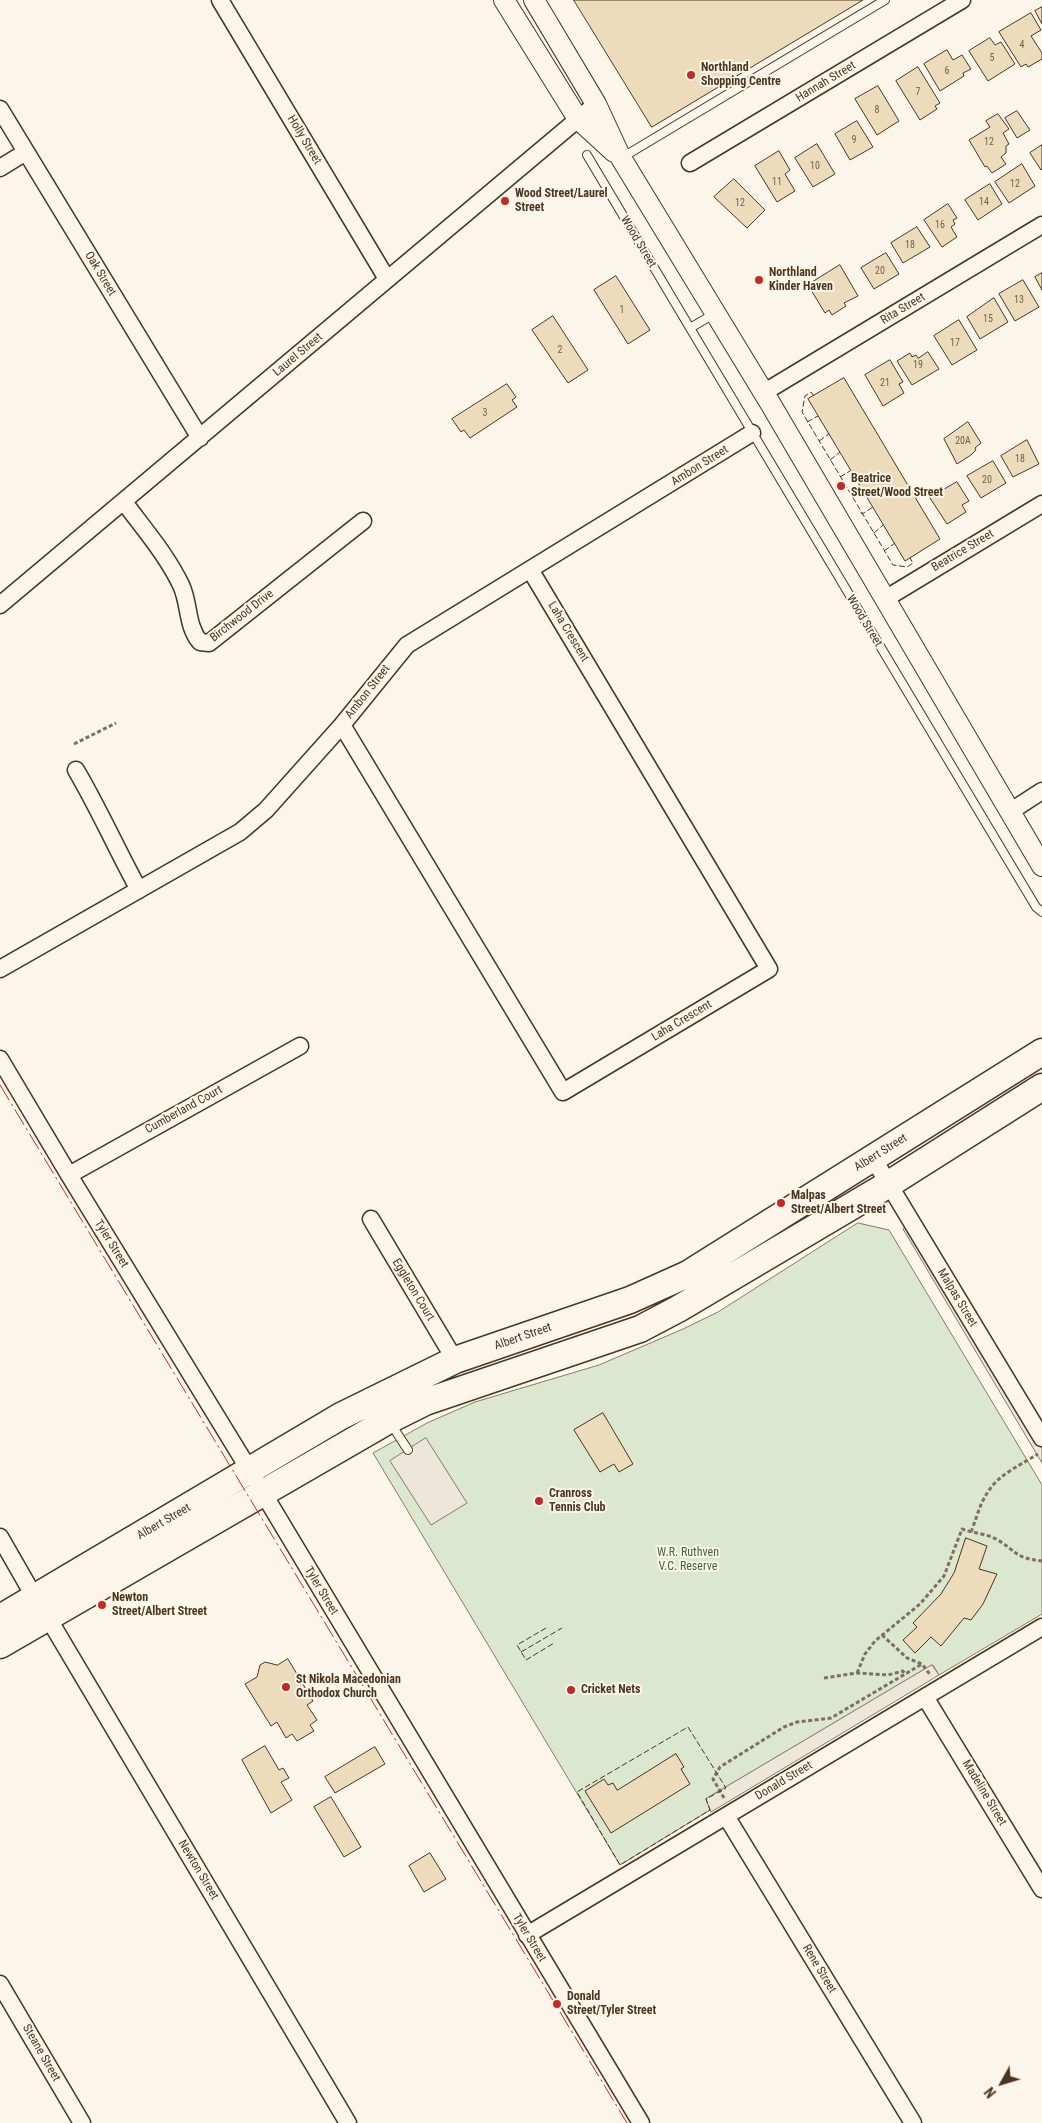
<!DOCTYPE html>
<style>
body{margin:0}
#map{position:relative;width:1042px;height:2123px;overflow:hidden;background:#fbf6e9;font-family:"Roboto Condensed",sans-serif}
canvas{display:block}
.north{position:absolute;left:977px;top:2058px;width:50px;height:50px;-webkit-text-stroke:4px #fbf6e9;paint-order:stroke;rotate:231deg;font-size:14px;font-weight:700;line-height:20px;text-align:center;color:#4a3520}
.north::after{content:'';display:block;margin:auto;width:18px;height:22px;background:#4a3520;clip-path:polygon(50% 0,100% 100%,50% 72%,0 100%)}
</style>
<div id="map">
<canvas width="1042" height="2123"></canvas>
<div class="north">N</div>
</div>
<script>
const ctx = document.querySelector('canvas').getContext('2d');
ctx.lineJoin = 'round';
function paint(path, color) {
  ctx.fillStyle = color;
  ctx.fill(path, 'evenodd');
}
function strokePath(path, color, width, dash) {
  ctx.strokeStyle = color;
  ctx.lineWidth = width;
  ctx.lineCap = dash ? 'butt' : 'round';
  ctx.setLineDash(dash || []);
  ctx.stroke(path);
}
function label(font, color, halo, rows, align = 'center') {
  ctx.font = font + ' "Roboto Condensed",sans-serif';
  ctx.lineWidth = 4;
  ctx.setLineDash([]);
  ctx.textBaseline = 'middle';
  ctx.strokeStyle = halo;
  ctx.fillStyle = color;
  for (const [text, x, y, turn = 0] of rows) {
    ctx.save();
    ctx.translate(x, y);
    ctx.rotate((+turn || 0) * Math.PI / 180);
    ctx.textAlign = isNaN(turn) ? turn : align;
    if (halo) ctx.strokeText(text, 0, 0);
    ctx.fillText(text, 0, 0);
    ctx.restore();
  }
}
const green = new Path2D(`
 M858 1223 889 1230 1042 1485V1614L939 1675 933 1665 720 1791 707 1799 710 1810 620 1865 373 1453 427 1423 475 1402 599 1365 683 1329 718 1312Z`);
const parking = new Path2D(`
 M912 1224 1042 1443V1463L903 1229Z
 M426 1438 467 1503 431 1525 390 1461Z
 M932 1665 939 1675 711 1812 706 1799Z`);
const building = new Path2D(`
 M574 0H863L652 127Z
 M1042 7V24L1035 11Z
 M1031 13 1041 30 1031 36 1042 53V59L1028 67 1026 64 1021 67 999 32Z
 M990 38 995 45 1001 42 1015 64 988 81 969 51Z
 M947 50 953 60 962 55 971 69 963 73 964 76 940 91 924 64Z
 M918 67 940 103 935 106 937 109 920 120 896 81Z
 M878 86 899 121 877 135 855 99Z
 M1017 111 1030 130 1017 138 1005 118Z
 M998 114 1009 129 1003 133 1009 144 1006 146V153L1001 157 1006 164 992 173 987 166 985 167 969 140 990 127 986 121Z
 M857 121 873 147 850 160 835 134Z
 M817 144 835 174 813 187 795 158Z
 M1042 145V169L1041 170 1030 153Z
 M779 151 790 170 785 174 795 191 777 202 755 166Z
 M1022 164 1035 186 1009 203 995 182Z
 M734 179 765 210 747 228 714 197Z
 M990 184 1002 204 978 220 965 200Z
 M948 204 957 218 953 220 955 224 951 227 957 237 942 247 924 220Z
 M917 227 930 247 903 263 891 243Z
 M886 253 899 274 874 289 861 268Z
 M840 265 858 296 844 303 846 306 832 315 829 310 825 313 808 285Z
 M1042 273V290L1035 277Z
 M616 276 650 330 628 344 594 290Z
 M1023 280 1039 307 1015 321 999 294Z
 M994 298 1008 322 980 339 967 317Z
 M553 316 588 370 568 383 532 330Z
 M959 320 977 350 952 365 934 336Z
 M928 352 939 369 912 385 897 361 910 353 912 357 916 355 918 358Z
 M890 360 903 382 899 384 904 393 883 406 865 375Z
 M844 378 940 539 905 561 808 399Z
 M507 384 516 397 512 400 517 407 470 438 464 430 461 432 452 419Z
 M968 422 981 443 975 448 976 450 971 455 957 464 944 439Z
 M1027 440 1039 464 1013 477 1001 456Z
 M993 461 1006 483 981 498 967 476Z
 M957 482 969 501 962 505 966 512 947 524 930 498Z
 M603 1413 633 1464 619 1472 614 1464 600 1472 574 1430Z
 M966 1538 987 1546 979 1569 997 1574 983 1604 971 1620 964 1618 941 1646 931 1637 915 1653 903 1640 917 1627 913 1623 941 1594 954 1573Z
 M288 1659 313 1701 307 1705 317 1720 310 1725 314 1731 297 1741 292 1734 286 1738 277 1722 271 1726 245 1684 257 1677 260 1665 265 1662 277 1665Z
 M265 1746 279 1770 283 1768 289 1778 281 1782 292 1800 271 1813 242 1760Z
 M375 1747 385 1764 335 1793 325 1777Z
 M676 1754 684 1767 681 1769 690 1784 611 1833 585 1791 604 1779 608 1785 613 1783 617 1790Z
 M331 1797 361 1847 344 1857 314 1807Z
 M430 1853 446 1879 424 1892 409 1866Z`);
const path = new Path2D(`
 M74 744 116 723
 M971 1532C977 1517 980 1502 990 1489 1000 1474 1022 1464 1038 1454
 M882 1635 907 1658 922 1664 931 1676
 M857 1673 865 1654 875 1641 920 1604 944 1576 962 1529C973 1533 987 1534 996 1539 1017 1551 1014 1558 1042 1561
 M824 1678 857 1673 888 1675 903 1671 905 1674
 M724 1798 713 1779 720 1767 784 1727 797 1722 831 1718 922 1664`);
const service = new Path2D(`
 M587 155 690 328
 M623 157 885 0
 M714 314 690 328 1036 907 1042 912
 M391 1424 408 1450`);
const minor = new Path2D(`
 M220 0 387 279
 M0 109 200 438
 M690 163 962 0
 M0 168 26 152
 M763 393 1042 225
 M124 502C144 529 166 554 181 585 190 604 186 625 200 642L209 643 363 521
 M885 599 1042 504
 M0 605 596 104
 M342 725 563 1092 769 969 531 571
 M76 770C99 809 117 850 139 890
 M1011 811 1042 791
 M0 969 240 832 266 810 342 725 407 645 752 433
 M0 1059 69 1175 250 1471 641 2123
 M873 1158 1042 1438
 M69 1175 300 1046
 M371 1219 455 1360
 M0 1537 35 1598
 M47 1616 348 2123
 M925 1697 1042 1889
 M726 1816 913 2123
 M527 1935 1042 1627
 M0 1984 82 2123`);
const tertiary = new Path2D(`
 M504 0 578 119 614 152
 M534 0 596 104 621 158 770 403 1042 866`);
const trunk = new Path2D(`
 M0 1618 341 1416 455 1360 630 1300 688 1274 1042 1052
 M0 1645 389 1420 425 1402 640 1329 678 1309 889 1184 1042 1087`);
const fence = new Path2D(`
 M814 396 811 392 805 396 802 412 893 565 907 567 913 563 910 558
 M807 422 818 416
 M819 441 829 434
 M830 460 840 452
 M840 477 850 471
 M852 497 862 489
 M861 512 862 514 873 507
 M874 533 883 525
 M884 551 895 543
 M546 1628 517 1645 526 1660 554 1643
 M521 1652 562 1628
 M688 1727 726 1788 706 1799 710 1810 620 1865 577 1792Z`);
const power = new Path2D(`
 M0 1085 627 2123`);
const markers = [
 [691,75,5,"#c62828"],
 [505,201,5,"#c62828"],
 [759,280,5,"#c62828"],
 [841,486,5,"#c62828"],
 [781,1203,5,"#c62828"],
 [539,1501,5,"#c62828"],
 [102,1605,5,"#c62828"],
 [286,1687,5,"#c62828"],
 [571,1690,5,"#c62828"],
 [557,2004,5,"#c62828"]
];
const numberNames = [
 ["4",1022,45],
 ["5",992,58],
 ["6",947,71],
 ["7",918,92],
 ["8",877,110],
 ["9",854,140],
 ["12",989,142],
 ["10",815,166],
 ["11",777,182],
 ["12",1015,184],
 ["14",984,202],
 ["12",740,203],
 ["16",940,225],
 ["18",910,245],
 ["20",880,271],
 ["13",1019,300],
 ["1",622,310],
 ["15",988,319],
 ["17",955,343],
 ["2",560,350],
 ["19",918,365],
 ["21",885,383],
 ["3",485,413],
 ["20A",963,441],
 ["18",1020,459],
 ["20",987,480]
];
const poiNames = [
 ["Northland",701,68],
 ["Shopping Centre",701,82],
 ["Wood Street/Laurel",515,194],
 ["Street",515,208],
 ["Northland",769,273],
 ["Kinder Haven",769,287],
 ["Beatrice",851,479],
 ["Street/Wood Street",851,493],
 ["Malpas",791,1196],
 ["Street/Albert Street",791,1210],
 ["Cranross",549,1494],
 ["Tennis Club",549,1508],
 ["Newton",112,1598],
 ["Street/Albert Street",112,1612],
 ["St Nikola Macedonian",296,1680],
 ["Orthodox Church",296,1694],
 ["Cricket Nets",581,1690],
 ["Donald",567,1997],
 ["Street/Tyler Street",567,2011]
];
const streetNames = [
 ["Hannah Street",826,82,-31],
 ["Holly Street",304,140,59],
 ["Wood Street",638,242,59],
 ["Oak Street",100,274,59],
 ["Rita Street",903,309,-31],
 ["Laurel Street",298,355,-40],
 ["Ambon Street",700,466,-32],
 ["Beatrice Street",963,551,-31],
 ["Birchwood Drive",242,616,-38],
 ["Wood Street",864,621,59],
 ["Laha Crescent",568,632,59],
 ["Ambon Street",368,692,-52],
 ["Laha Crescent",682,1021,-31],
 ["Cumberland Court",184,1110,-29],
 ["Albert Street",881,1153,-32],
 ["Tyler Street",111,1244,58],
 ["Eggleton Court",413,1290,59],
 ["Malpas Street",957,1298,59],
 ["Albert Street",523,1337,-19],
 ["Albert Street",164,1522,-30],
 ["Tyler Street",321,1591,59],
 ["Donald Street",784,1781,-31],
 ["Madeline Street",984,1793,59],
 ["Newton Street",198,1870,59],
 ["Tyler Street",529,1938,59],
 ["Rene Street",819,1969,59],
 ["Steane Street",41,2053,60]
];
const parkNames = [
 ["W.R. Ruthven",688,1553],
 ["V.C. Reserve",688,1567]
];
paint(green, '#dce7d0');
strokePath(green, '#887966', 1);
paint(parking, '#ede7d9');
strokePath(parking, '#887966', 1);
paint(building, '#ecdcbc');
strokePath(building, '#4a3520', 1);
strokePath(service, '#4a3520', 10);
strokePath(minor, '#4a3520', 19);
strokePath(tertiary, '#4a3520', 22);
strokePath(trunk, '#4a3520', 29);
strokePath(path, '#7f6f5c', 3, [4, 2.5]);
strokePath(service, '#fbf6e9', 8);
strokePath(minor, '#fbf6e9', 16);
strokePath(tertiary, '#fbf6e9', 20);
strokePath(trunk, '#fbf6e9', 26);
strokePath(fence, '#4a3520', 1, [6, 2.5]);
strokePath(power, '#c62828', 1, [18, 4, 2.5, 4]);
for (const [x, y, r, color] of markers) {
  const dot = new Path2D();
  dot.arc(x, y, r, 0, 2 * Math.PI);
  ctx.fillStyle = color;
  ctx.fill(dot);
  strokePath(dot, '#fbf6e9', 2);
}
label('10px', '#725f47', null, numberNames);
label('bold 12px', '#4a3520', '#fbf6e9', poiNames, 'left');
label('12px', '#4a3520', '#fbf6e9', streetNames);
label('12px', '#436837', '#fbf6e9', parkNames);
</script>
